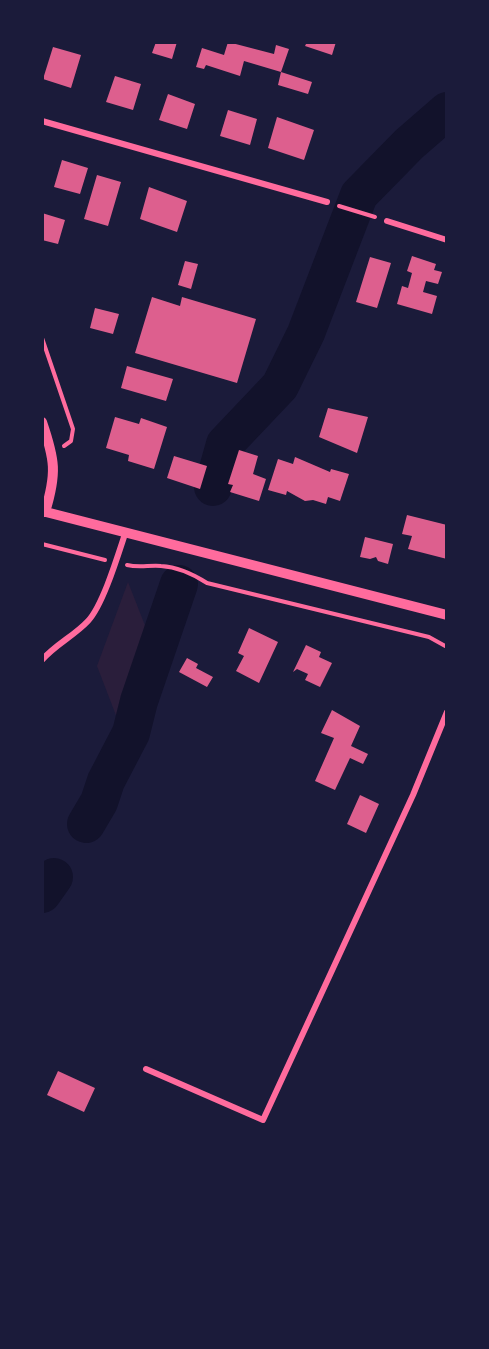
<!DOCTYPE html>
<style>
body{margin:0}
#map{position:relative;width:489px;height:1349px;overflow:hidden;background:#1b1b3a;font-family:Overpass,sans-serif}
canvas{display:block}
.frame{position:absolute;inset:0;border:44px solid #1b1b3a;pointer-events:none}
</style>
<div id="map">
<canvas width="489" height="1349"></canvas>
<div class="frame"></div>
</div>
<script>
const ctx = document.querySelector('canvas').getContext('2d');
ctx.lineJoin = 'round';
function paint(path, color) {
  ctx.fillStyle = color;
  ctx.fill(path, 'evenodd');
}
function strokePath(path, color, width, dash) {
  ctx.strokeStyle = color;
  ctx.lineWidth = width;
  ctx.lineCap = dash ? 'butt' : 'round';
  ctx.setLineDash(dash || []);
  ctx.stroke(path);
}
const green = new Path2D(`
 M128 582 146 628 117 718 97 666Z`);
const river = new Path2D(`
 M213 487 225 444 280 386 306 333 359 195 409 144 447 111
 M86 824 99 802 106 781 131 733 139 701 179 584
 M42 894 54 877`);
const building = new Path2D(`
 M156 42H177L172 59 152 53Z
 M228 42 274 54 276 45 289 49 281 72 244 61 240 76 206 65 204 69 196 67 202 48 224 55Z
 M307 42H336L332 55 305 46Z
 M53 47 81 55 71 88 43 79Z
 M281 72 312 82 308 94 278 85Z
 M115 76 141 84 133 110 106 102Z
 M168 94 195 104 187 129 159 120Z
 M228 110 257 119 250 145 220 136Z
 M277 117 314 130 304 160 268 148Z
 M62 160 88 168 80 194 54 187Z
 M97 175 121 182 108 226 84 219Z
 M149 187 187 201 177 232 140 219Z
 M42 213 65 220 58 244 42 240Z
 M412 256 436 264 434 270 442 272 438 284 426 281 423 292 437 296 432 314 397 304 402 286 408 288 412 273 407 271Z
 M370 257 391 263 377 308 356 302Z
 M185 261 198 264 191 289 178 285Z
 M152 297 180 306 182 297 256 319 237 383 135 353Z
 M95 308 119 314 113 334 90 328Z
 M127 366 173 379 166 401 121 388Z
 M328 408 368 417 357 453 319 437Z
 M115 417 139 424 141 418 167 427 154 469 128 461 129 455 106 448Z
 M239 450 258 456 253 474 266 479 259 501 230 492 233 485 228 484Z
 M174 456 207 466 200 489 167 478Z
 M295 457 330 472 331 469 349 474 340 501 328 497 326 504 313 500 305 501 287 491 286 495 268 490 278 459 293 464Z
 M407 515 447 525V559L408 549 412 536 402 534Z
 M365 537 393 544 388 564 378 561 376 557 370 559 360 557Z
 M249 628 278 642 259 683 236 671 244 656 238 653Z
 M306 645 321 652 319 657 332 663 320 687 305 680 308 674 297 669 293 672Z
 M187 658 198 664 196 668 213 677 207 687 179 672Z
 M332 710 360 726 351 746 368 754 363 764 350 758 335 790 315 781 334 738 321 733Z
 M360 795 379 804 366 833 347 824Z
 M58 1071 95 1088 84 1112 47 1095Z`);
const path = new Path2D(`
 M339 206 375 217
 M42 338 73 429 71 441 64 446
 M42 544 105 560
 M127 565C139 568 149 565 161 566 178 567 193 574 207 583L429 637 447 647`);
const minor = new Path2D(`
 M42 121 327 202
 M387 221 447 240
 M42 660C56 644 74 636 88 621 103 605 118 555 125 534
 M146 1069 263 1120 413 795 447 712`);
const tertiary = new Path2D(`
 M42 422C55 460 57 473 45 512
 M42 511 447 615`);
paint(green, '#2a1e3b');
strokePath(river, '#12122b', 38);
paint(building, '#dd5f8e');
strokePath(path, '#ff6b9d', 4);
strokePath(minor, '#ff6b9d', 6);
strokePath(tertiary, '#ff6b9d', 10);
</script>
